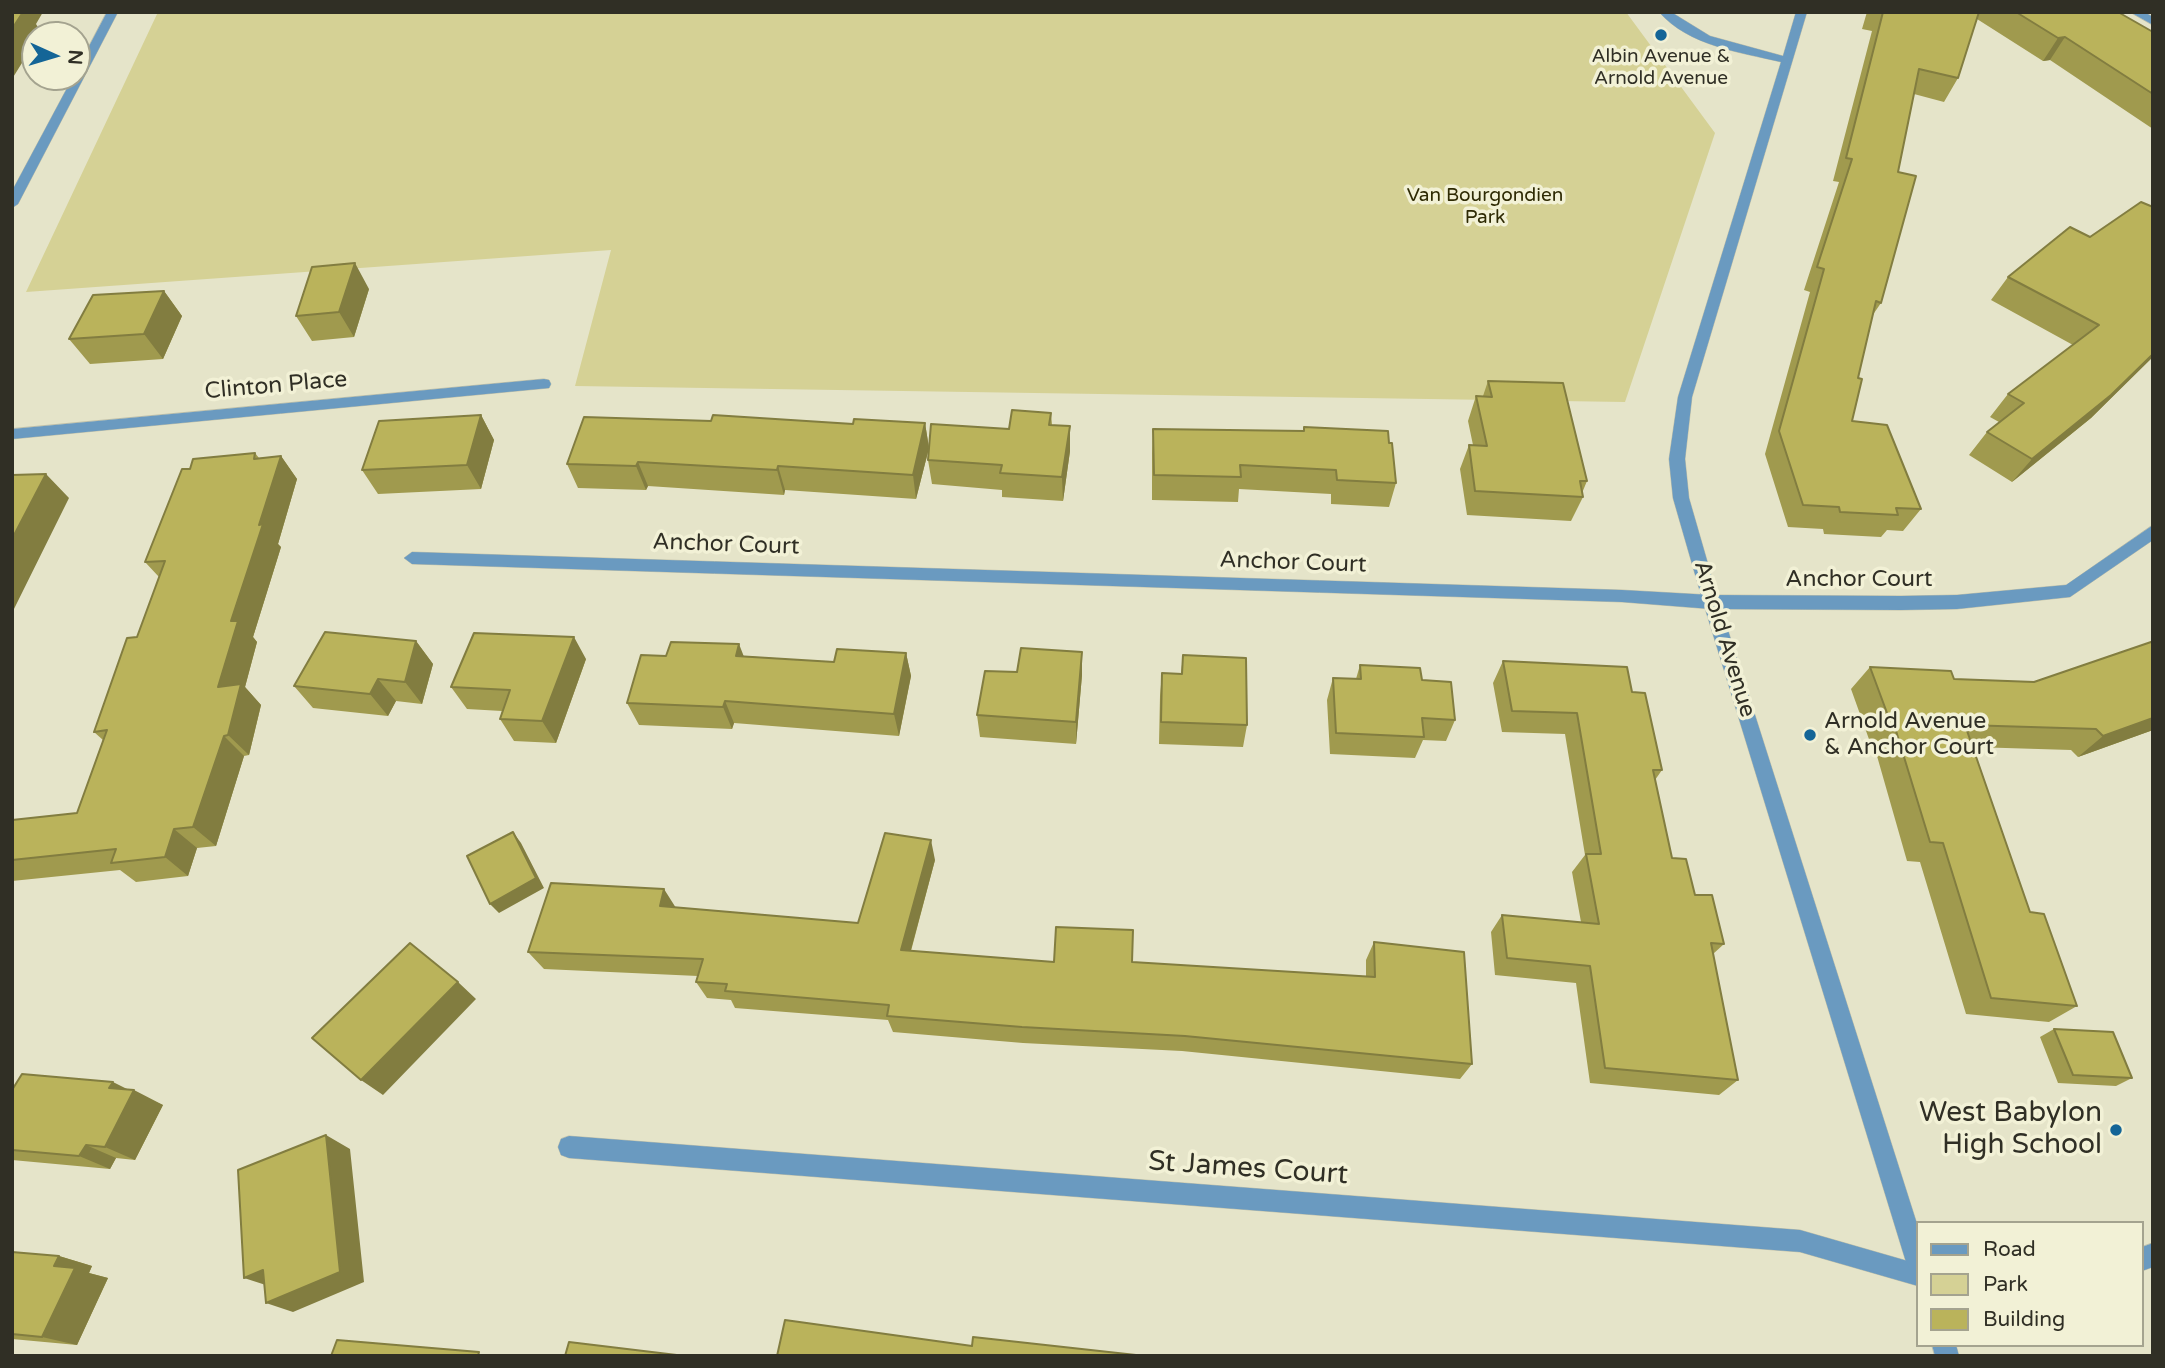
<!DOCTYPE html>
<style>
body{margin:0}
#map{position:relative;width:2165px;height:1368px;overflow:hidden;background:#e5e4c9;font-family:"Varela Round",sans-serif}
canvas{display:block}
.frame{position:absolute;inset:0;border:14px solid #302f25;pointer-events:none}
.legend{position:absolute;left:1916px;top:1221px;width:228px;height:126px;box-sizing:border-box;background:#f2f1d6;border:2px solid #a4a38f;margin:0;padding:9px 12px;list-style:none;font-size:21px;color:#302f25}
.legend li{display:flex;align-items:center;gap:14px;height:35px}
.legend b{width:35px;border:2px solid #a4a38f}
.north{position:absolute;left:21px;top:21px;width:70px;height:70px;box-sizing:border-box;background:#f2f1d6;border:2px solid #a4a38f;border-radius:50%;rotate:94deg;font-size:19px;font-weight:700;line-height:28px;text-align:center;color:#302f25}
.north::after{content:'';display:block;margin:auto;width:24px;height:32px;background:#146597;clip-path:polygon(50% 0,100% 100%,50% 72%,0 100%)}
</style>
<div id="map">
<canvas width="2165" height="1368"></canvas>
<div class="frame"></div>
<ul class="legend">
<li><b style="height:9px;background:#6a9ac0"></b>Road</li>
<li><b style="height:19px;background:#d5d195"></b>Park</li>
<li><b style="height:19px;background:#bab35b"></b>Building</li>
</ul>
<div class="north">N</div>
</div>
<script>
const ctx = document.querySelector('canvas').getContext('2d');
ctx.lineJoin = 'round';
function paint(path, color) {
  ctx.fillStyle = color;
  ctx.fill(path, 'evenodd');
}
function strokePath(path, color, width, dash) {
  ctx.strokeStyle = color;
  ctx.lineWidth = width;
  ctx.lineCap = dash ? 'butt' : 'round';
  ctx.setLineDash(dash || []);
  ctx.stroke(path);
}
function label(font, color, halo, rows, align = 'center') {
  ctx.font = font + ' "Varela Round",sans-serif';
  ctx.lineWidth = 7;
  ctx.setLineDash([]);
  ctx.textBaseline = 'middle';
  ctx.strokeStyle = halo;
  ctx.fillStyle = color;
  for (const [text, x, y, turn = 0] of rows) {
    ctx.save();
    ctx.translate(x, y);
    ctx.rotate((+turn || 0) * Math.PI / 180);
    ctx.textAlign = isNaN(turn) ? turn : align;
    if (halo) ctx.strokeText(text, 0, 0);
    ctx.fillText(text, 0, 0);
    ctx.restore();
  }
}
const green = new Path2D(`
 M158 12H1626L1715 133 1625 402 575 386 611 250 26 292Z`);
const service = new Path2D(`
 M2153 1243V1267L2142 1271V1247Z`);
const minor = new Path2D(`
 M107 12H118L18 204 12 208V191L73 77H77V69Z
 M2130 12H2144L2153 17V25Z
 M544 379 549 380 551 384 549 388 12 439V429Z
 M2153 525V540L2070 597 1957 609 1901 610 1711 609 1622 602 412 564 404 558 412 552 1622 590 1711 595 1901 596 1957 595 2066 585Z
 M569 1136 1800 1230 1918 1264V1286L1800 1252 569 1158 561 1155 558 1147 561 1139Z`);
const tertiary = new Path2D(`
 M1659 12H1671L1710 36 1783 56 1796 12H1807L1692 397 1685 459 1689 498 1719 602 1918 1227V1274L1910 1270 1906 1262 1703 602 1673 498 1669 459 1678 397 1781 62C1739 52 1689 46 1659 12Z
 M1932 1345H1956L1959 1356H1935Z`);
const wall = new Path2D(`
 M1867 12H2118L2153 32V129L2050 60 2043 61 1977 19 1958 78 1944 102 1914 94 1898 172 1881 303 1872 316 1858 378 1852 421 1921 509 1903 531 1887 530 1881 537 1824 534 1823 529 1788 527 1765 454 1810 292 1804 290 1839 182 1833 181 1872 31 1862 29Z
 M2153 207V359L2151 358 2091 418 2012 482 1969 455 1987 432 1999 422 1990 417 2008 394 2073 345 1991 300 2008 277Z
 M369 289 354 337 312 341 296 316Z
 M164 291 182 316 163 359 90 364 69 339Z
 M1488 381 1587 481 1582 493 1583 497 1571 521 1467 515 1460 469 1469 445H1473L1468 421 1476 396H1483Z
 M1051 413 1052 425 1070 426V451L1063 501 1002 497V490L932 484 928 460Z
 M481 415 494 440 481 489 378 494 362 470Z
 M711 421 853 424 925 423 929 448 916 499 785 490 784 495 648 486 646 490 578 488 567 464Z
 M1304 427 1389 443 1396 483 1389 507 1331 504V494L1239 489 1238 502 1152 500V453L1153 429 1303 431Z
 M255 453 259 458 281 456 297 479 278 544 281 547 253 637 257 642 245 687 261 705 249 755 244 756 216 846 197 848 188 876 136 882 120 870 12 881V820L77 813 103 740 94 732 137 637 159 577 145 562 190 469Z
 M416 641 433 664 422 704 396 701 388 716 313 708 294 686Z
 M906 653 911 676 899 736 734 723 732 729 639 725 627 703 666 656H744L834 662Z
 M1183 655 1247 725 1243 747 1159 744 1160 696 1162 673 1181 674Z
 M586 659 556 743 514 741 500 719 502 711 467 709 451 687Z
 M1503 661 1632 692 1662 770 1655 780 1672 858 1695 895 1724 944 1713 954 1738 1080 1719 1095 1590 1083 1576 983 1495 975 1491 932 1502 915 1581 922 1572 872 1585 855 1565 734 1502 732 1493 683Z
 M1360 665 1422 680 1455 720 1446 741 1423 740 1415 758 1330 754 1327 700 1333 678 1356 679Z
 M1870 667 1954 679 2153 730 2078 757 2071 750 1973 747 2030 912 2077 1006 2049 1022 1966 1014 1920 862 1907 861 1873 742H1870L1851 689Z
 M1082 675 1076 744 980 737 977 715Z
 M935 860 911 951 1054 962H1132L1366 977V960L1374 942 1472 1064 1460 1079 1182 1051 1023 1043 893 1032 888 1020 735 1008 731 1000 707 998 696 982 698 976 544 969 528 952 675 907 858 923Z
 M2054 1029 2132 1078 2116 1086 2058 1083 2040 1037Z
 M12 1090H127L163 1105 135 1160 116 1158 110 1169 12 1160Z
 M12 1252 59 1256 92 1266 89 1273 108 1278 77 1345 12 1339Z`);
const shadedWall = new Path2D(`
 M16 12H43L36 24 41 32 39 35H35V42L12 79V29Z
 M2065 37 2050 60 2043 61 2058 38Z
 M355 263 369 289 354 337 339 312Z
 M164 291 182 316 163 359 144 334Z
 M2153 354V357L2091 418 2012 482 2032 459Z
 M481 415 494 440 481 489 467 465Z
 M925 423 929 448 916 499 913 475Z
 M1070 426V451L1063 501 1062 477Z
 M281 456 297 479 278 544 281 547 253 637 257 642 245 687 261 705 249 755 228 735 218 687 231 621 259 525Z
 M638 462 648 486 646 490 636 466Z
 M778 466 785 490 784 495 777 470Z
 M46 474 69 498 12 613V539Z
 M574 637 586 659 556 743 542 721Z
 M416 641 433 664 422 704 405 682Z
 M739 644 748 667 736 656Z
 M1082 652V675L1076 744V722Z
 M906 653 911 676 899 736 894 714Z
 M378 679 396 701 388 716 370 694Z
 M725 701 734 723 732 729 723 707Z
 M2153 718V730L2078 757 2103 736Z
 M224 736 244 756 216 846 193 827Z
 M174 829 197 848 188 876 165 857Z
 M513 832 521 843 544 888 499 913 490 904Z
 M931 840 935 860 906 968 901 950Z
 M664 889 676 908 660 906Z
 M458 982 476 999 383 1095 361 1080Z
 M113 1082 133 1092 134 1090 163 1105 135 1160 105 1147 109 1088Z
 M326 1135 350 1149 364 1282 293 1312 266 1303Z
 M86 1145 116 1158 110 1169 79 1156Z
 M59 1256 92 1266 89 1273 108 1278 77 1345 42 1337 54 1266Z
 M263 1270 272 1287 244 1278Z`);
const building = new Path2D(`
 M12 12H23L12 29Z
 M1883 12H1979L1958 78 1919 69 1898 172 1916 176 1881 303 1876 301 1858 378 1862 379 1852 421 1887 425 1921 509 1896 508 1898 515 1840 512 1839 507 1803 505 1779 431 1824 269 1817 267 1852 159 1846 158Z
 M2016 12H2118L2153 32V94L2065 37 2058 38Z
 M2141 202 2153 207V354L2111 395 2032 459 1987 432 2024 403 2008 394 2099 325 2008 277 2070 227 2090 237Z
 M355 263 339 312 296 316 312 267Z
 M164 291 144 334 69 339 93 295Z
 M1488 381 1563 383 1587 481H1580L1583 497 1475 491 1469 445 1487 446 1476 396 1492 397Z
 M1012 410 1051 413 1049 425 1070 426 1062 477 1000 473 1002 465 928 460 931 424 1009 429Z
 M481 415 467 465 362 470 379 421Z
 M713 415 853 424 854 419 925 423 913 475 778 466 777 470 638 462 636 466 567 464 584 417 711 421Z
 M1304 427 1388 431 1389 443H1392L1396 483 1337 480 1336 470 1240 465 1241 477 1154 475 1153 429 1304 431Z
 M255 453 254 459 281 456 259 525 263 524 231 621H238L218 687 241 684 228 735 224 736 193 827 174 829 165 857 111 863 116 849 12 860V820L77 813 107 730 94 732 127 638 137 637 165 561 145 562 182 469H190L193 459Z
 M46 474 12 539V475Z
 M325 632 416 641 405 682 378 679 370 694 294 686Z
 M474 633 574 637 542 721 500 719 510 690 451 687Z
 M671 642 739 644 736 656 834 662 837 649 906 653 894 714 725 701 723 707 627 703 641 655 666 656Z
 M2151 642 2153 644V718L2103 736 2096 729 1965 725 2030 912 2044 914 2077 1006 1991 998 1943 843 1930 842 1893 721H1890L1870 667 1951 671 1954 679 2034 682Z
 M1021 648 1082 652 1076 722 977 715 985 671 1017 672Z
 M1183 655 1246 658 1247 725 1161 722 1162 673 1182 674Z
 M1503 661 1627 667 1632 692 1645 693 1662 770H1653L1672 858 1686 859 1695 895H1712L1724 944 1711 943 1738 1080 1605 1068 1590 966 1507 958 1502 915 1599 924 1586 854H1601L1577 713 1512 711Z
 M1360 665 1420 668 1422 680 1451 682 1455 720 1422 718 1424 737 1336 733 1333 678 1361 679Z
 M513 832 536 878 490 904 467 856Z
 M885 833 931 840 901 950 1054 962 1056 927 1133 930 1132 962 1375 977 1374 942 1464 952 1472 1064 1185 1036 1022 1027 887 1016 889 1005 725 991 727 984 696 982 703 959 528 952 551 883 664 889 660 906 858 923Z
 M410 943 458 982 361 1080 312 1038Z
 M2054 1029 2113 1032 2132 1078 2073 1075Z
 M22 1074 113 1082 109 1088 134 1090 105 1147 86 1145 79 1156 12 1150V1090Z
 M326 1135 340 1272 266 1303 263 1270 244 1278 238 1170Z
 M12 1252 59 1256 54 1266 75 1268 42 1337 12 1334Z
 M785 1320 972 1346 973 1337 1145 1356H777Z
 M337 1340 479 1352 478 1356H331Z
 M569 1342 685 1356H565Z`);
const markers = [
 [1661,35,7,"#146597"],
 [1810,735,7,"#146597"],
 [2116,1130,7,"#146597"]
];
const farPoinames = [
 ["Albin Avenue &",1661,57],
 ["Arnold Avenue",1661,79]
];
const farParknames = [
 ["Van Bourgondien",1485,196],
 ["Park",1485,218]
];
const streetNames = [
 ["Clinton Place",276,386,-5],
 ["Anchor Court",726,545,2],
 ["Anchor Court",1293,563,2],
 ["Anchor Court",1859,580],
 ["Arnold Avenue",1724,639,73]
];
const poiNames = [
 ["Arnold Avenue",1824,722],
 ["& Anchor Court",1824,748]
];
const nearPoinames = [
 ["West Babylon",2102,1114],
 ["High School",2102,1146]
];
const nearStreetnames = [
 ["St James Court",1248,1169,4]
];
paint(green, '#d5d195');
strokePath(service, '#c1c0a8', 1);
strokePath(minor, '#c1c0a8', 1);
strokePath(tertiary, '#c1c0a8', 1);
paint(service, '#6a9ac0');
paint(minor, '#6a9ac0');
paint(tertiary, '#6a9ac0');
paint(wall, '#a09a4e');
paint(shadedWall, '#827d40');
paint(building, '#bab35b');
strokePath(building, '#827d40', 2);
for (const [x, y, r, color] of markers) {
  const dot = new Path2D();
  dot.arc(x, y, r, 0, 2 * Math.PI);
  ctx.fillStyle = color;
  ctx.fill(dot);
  strokePath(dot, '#f2f1d6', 2.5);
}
label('19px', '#302f25', '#f2f1d6', farPoinames);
label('19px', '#2e2a03', '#f2f1d6', farParknames);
label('23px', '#302f25', '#f2f1d6', streetNames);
label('23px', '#302f25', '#f2f1d6', poiNames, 'left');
label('28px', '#302f25', '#f2f1d6', nearPoinames, 'right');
label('28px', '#302f25', '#f2f1d6', nearStreetnames);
</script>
